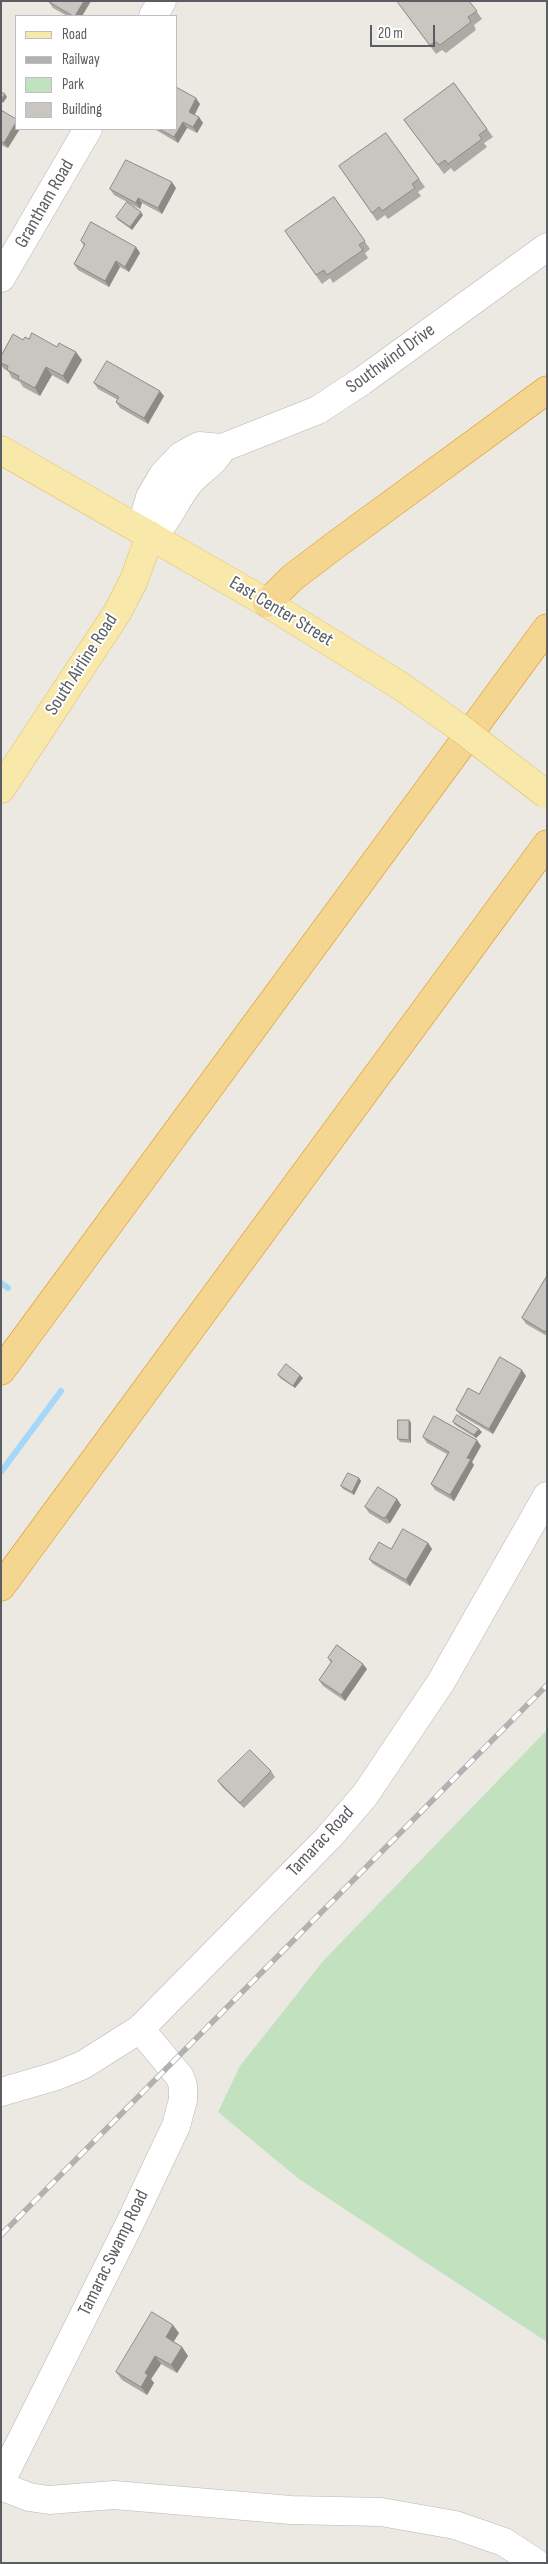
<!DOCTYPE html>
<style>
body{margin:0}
#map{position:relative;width:548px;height:2564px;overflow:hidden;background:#ebe9e1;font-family:"Sofia Sans Condensed",sans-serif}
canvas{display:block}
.frame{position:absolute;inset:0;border:2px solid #5a5d61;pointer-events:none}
.legend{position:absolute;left:15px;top:15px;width:162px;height:115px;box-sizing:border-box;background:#fff;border:1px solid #bdbec0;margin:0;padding:6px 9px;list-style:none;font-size:15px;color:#5a5d61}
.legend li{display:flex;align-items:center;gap:10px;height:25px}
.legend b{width:25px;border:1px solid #bdbec0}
.scale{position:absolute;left:370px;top:25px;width:65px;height:22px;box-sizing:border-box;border:2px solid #5a5d61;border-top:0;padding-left:6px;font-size:15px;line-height:18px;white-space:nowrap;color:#5a5d61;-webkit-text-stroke:4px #fff;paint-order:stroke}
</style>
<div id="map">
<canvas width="548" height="2564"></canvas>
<div class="frame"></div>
<ul class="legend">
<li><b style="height:6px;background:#f8e8a9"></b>Road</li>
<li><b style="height:6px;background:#b0b1b1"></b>Railway</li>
<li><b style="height:14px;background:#c1e1bf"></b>Park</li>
<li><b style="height:14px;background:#c9c5c0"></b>Building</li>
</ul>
<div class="scale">20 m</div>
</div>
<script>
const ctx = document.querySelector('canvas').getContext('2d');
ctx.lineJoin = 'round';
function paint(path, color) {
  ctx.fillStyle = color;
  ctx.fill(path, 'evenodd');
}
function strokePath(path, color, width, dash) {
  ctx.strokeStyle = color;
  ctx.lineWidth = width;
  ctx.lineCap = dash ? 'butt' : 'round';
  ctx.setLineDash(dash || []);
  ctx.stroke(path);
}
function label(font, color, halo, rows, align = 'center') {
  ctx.font = font + ' "Sofia Sans Condensed",sans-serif';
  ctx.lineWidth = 4;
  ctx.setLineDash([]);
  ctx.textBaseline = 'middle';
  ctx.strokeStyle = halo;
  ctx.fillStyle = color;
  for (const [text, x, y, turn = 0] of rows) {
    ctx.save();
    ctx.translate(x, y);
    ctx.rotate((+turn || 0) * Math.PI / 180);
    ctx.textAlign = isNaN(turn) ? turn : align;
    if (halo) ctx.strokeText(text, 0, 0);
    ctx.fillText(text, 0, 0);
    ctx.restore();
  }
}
const green = new Path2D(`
 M547 1730V2342L299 2179 218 2112 240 2066 324 1960Z`);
const stream = new Path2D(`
 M1 1283 8 1288
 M1 1472 61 1391`);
const minor = new Path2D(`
 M153 16 162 1
 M1 278 88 129
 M222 448C214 464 201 469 190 482 174 500 170 522 150 535L144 518 150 497 163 475 181 456 199 446 222 448 318 410 362 381 547 247
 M1 2092 56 2076 83 2065 140 2029 328 1838 365 1795 441 1682 547 1496
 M1 2481 130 2223 176 2126 183 2100V2086L180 2077 140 2029
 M1 2486 29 2497 49 2500 114 2495 291 2510 381 2512 455 2525 504 2542 536 2563`);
const major = new Path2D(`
 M1 450 267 603 399 685
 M1 789 117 613 134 580 150 535`);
const highway = new Path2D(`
 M267 603 292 578 334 546 547 390
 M1 1371 547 628
 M1 1587 547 844`);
const rail = new Path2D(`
 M1 2235 547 1685`);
const majorBridge = new Path2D(`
 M399 685 460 728 547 795`);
const wall = new Path2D(`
 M91 1 82 16H67L53 8 49 2Z
 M469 1 482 19 474 25 476 30 446 53 442 50 436 54 402 8Z
 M454 83 493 137 484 143 487 147 454 172 451 168 444 174 404 120Z
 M200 104 194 115 199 117 203 123 197 133 187 128 178 143 156 130 155 129H176Z
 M1 110 8 148 1 145Z
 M386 133 425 187 418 192 421 196 388 219 385 215 377 221 339 166Z
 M176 188 162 214 142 203 140 209 114 195 110 189Z
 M334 197 370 249 365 253 368 258 333 283 330 278 322 284 285 231Z
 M143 215 132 230 118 220 116 217Z
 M81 241 136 247 140 253 129 272 120 267 109 287 78 270 74 264 84 246Z
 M29 339 82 360 68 384 52 375 40 396 23 387 20 382 12 378 8 371 4 369 1 365V356L23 340Z
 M94 383 164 396 148 424 120 408 116 402 118 400 98 389Z
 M547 1276V1336L526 1324 522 1318Z
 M278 1375 303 1378 295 1388 280 1378Z
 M526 1376 493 1434 460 1415 456 1410 479 1394Z
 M409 1420 411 1423V1443L400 1442 398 1439Z
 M453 1422 482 1432 476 1438 455 1425Z
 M423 1437 481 1446 472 1462 474 1465 454 1501 435 1490 431 1484 447 1454 427 1443Z
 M359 1478 361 1481 354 1495 343 1489 341 1486Z
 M397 1499 401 1505 390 1523 387 1524 369 1513 365 1507Z
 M428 1543 432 1549 410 1586 373 1564 369 1559Z
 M328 1658 367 1669 345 1701 323 1686 319 1680 331 1663Z
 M271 1771 275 1777 244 1808 222 1787 218 1781Z
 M179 2333 173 2342 182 2347 188 2356 177 2373 161 2364 151 2379 154 2383 147 2395 122 2380 116 2372Z`);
const shadedWall = new Path2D(`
 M84 1H91L82 16H75Z
 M5 94 7 97 3 103 1 100Z
 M196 98 200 104 193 118 189 112Z
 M199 117 203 123 197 133 193 127Z
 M16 122V129H20L8 148 4 143Z
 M183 122 187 128 178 143 174 137Z
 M172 182 176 188 162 214 158 208Z
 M138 198 142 203 140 209 136 203Z
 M141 212 143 215 132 230 130 227Z
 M136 247 140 253 129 272 125 267Z
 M116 261 120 267 109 287 105 281Z
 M76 352 82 360 68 384 63 376Z
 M46 367 52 375 40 396 35 388Z
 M160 391 164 396 148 424 144 418Z
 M522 1370 526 1376 493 1434 489 1429Z
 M300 1375 303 1378 295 1388 293 1386Z
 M409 1420 411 1423V1443L409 1440Z
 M479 1429 482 1432 476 1438 474 1435Z
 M477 1440 481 1446 472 1462 474 1465 454 1501 450 1495 467 1458Z
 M359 1478 361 1481 354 1495 352 1492Z
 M397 1499 401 1505 390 1523 386 1517Z
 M428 1543 432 1549 410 1586 406 1580Z
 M363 1664 367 1669 345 1701 341 1695Z
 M173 2325 179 2333 171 2346 166 2337Z
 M182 2347 188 2356 177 2373 171 2365Z
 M155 2356 161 2364 151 2379 154 2383 147 2395 141 2387 145 2373Z`);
const building = new Path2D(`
 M49 1H84L75 16H73L49 2Z
 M397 1H469L477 11 468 17 471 22 440 45 436 42 430 45Z
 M454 83 487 129 479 135 482 139 448 164 445 160 438 165 404 120Z
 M176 87 196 98 189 112 199 117 193 127 183 122 174 137 159 129H176Z
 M1 92 5 94 1 99Z
 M1 110 16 119V122L4 143 1 141Z
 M386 133 419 179 412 184 415 188 382 211 379 207 372 213 339 166Z
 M126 160 172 182 158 208 138 198 136 203 110 189Z
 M334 197 365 241 359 245 363 250 327 275 324 270 316 275 285 231Z
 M127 202 141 212 130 227 116 217Z
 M91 222 136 247 125 267 116 261 105 281 74 264 85 244 81 241Z
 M32 333 57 347 59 343 76 352 63 376 46 367 35 388 18 379 19 376 7 370 8 366 1 363V356L13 334 23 340 25 337 29 339Z
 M107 361 160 391 144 418 116 402 119 397 94 383Z
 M547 1276V1329L545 1332 522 1318Z
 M500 1357 522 1370 489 1429 456 1410 468 1388 479 1394Z
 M286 1364 300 1375 293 1386 278 1375Z
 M457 1415 479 1429 474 1435 453 1422Z
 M434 1416 477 1440 467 1458 471 1459 450 1495 431 1484 449 1452 423 1437Z
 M398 1420H409V1440L398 1439Z
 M348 1473 359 1478 352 1492 341 1486Z
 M378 1487 397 1499 386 1517 383 1518 365 1507Z
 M403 1529 428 1543 406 1580 369 1559 379 1542 391 1549Z
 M337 1645 363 1664 341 1695 319 1680 332 1661 328 1658Z
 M250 1750 271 1771 240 1803 218 1781Z
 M152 2312 173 2325 166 2337 182 2347 171 2365 155 2356 145 2373 148 2375 141 2387 116 2372Z`);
const streetNames = [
 ["Grantham Road",45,204,-60],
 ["Southwind Drive",391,359,-36],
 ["East Center Street",281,612,31],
 ["South Airline Road",82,665,-57],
 ["Tamarac Road",321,1842,-47],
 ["Tamarac Swamp Road",114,2253,-64]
];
paint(green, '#c1e1bf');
strokePath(stream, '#a5d7f8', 6);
strokePath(minor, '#b4b7bb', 29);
strokePath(major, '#e5ba60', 29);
strokePath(highway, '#db9212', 29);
strokePath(minor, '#fff', 28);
strokePath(major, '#f8e8a9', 28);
strokePath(highway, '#f4d690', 28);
strokePath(rail, '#b0b1b1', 5.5);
strokePath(rail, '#fff', 4, [11]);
strokePath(majorBridge, '#e5ba60', 29, []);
strokePath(majorBridge, '#f8e8a9', 28);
paint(wall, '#ada9a5');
paint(shadedWall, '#8d8a86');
paint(building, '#c9c5c0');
strokePath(building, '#8d8a86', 1);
label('19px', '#5a5d61', '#fff', streetNames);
</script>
